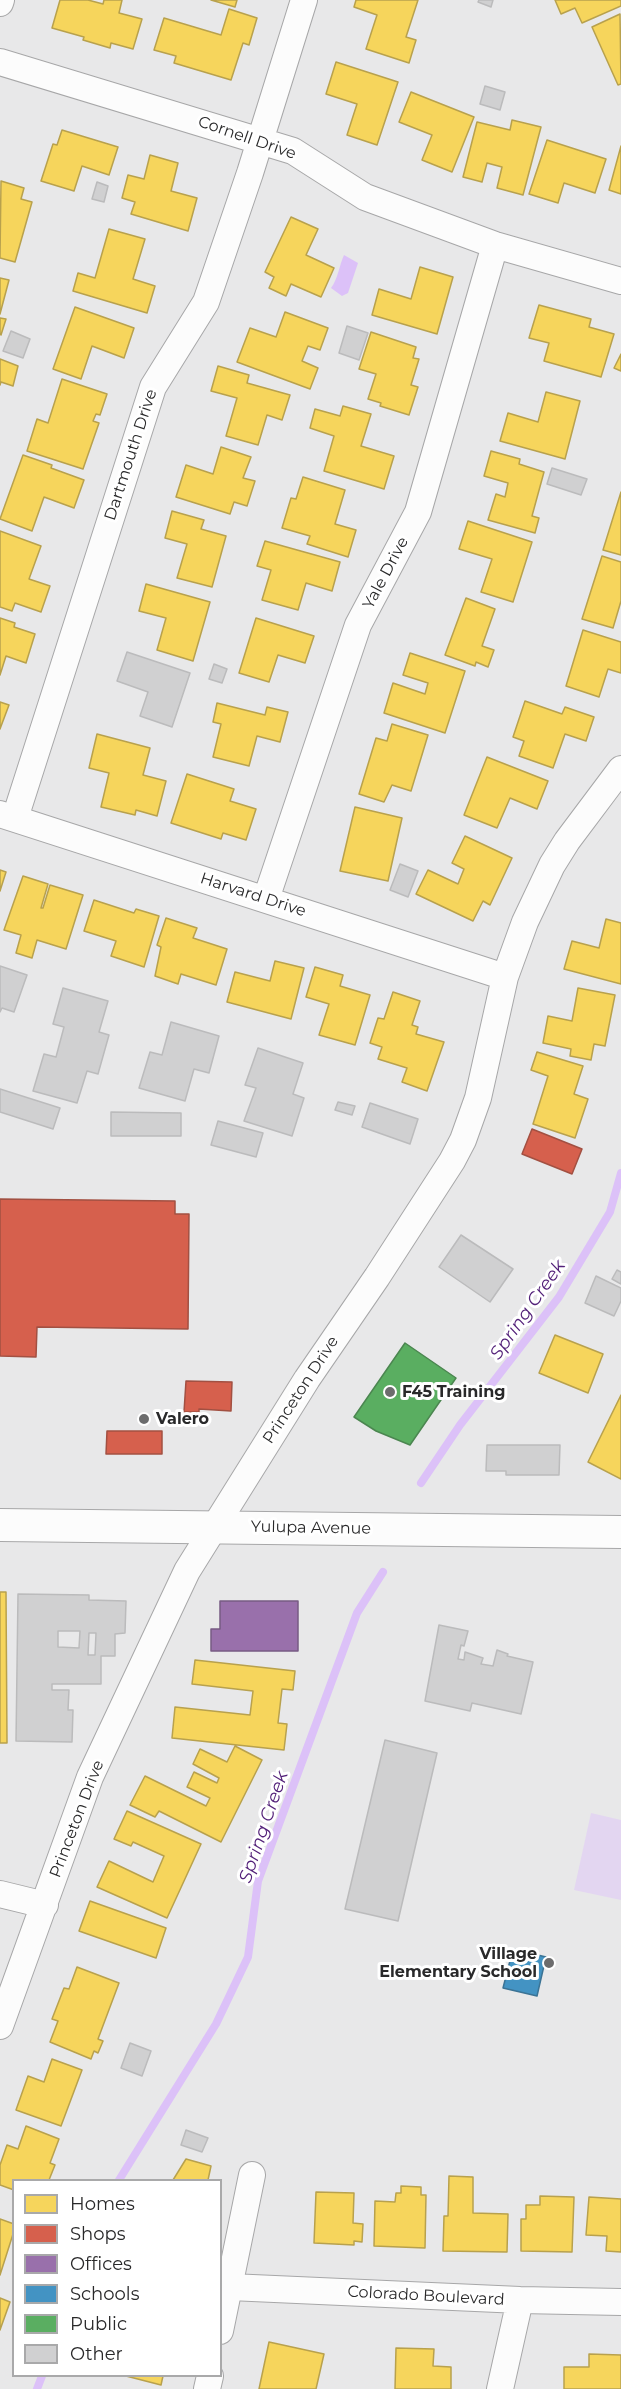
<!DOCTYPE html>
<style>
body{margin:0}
#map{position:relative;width:621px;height:2389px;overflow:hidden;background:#e8e8e9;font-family:Montserrat,sans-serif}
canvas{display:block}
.legend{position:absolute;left:12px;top:2179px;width:210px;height:198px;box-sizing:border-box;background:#fff;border:2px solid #a9a9aa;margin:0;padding:8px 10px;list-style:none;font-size:18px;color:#29292a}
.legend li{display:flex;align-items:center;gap:12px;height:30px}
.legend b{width:30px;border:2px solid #a9a9aa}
</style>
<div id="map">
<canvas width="621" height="2389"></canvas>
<ul class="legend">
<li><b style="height:16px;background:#f6d55c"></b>Homes</li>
<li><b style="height:16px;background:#d6604d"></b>Shops</li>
<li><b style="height:16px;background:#9970ab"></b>Offices</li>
<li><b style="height:16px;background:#4393c3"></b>Schools</li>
<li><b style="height:16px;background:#5aae61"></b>Public</li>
<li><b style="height:16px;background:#d0d0d1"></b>Other</li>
</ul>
</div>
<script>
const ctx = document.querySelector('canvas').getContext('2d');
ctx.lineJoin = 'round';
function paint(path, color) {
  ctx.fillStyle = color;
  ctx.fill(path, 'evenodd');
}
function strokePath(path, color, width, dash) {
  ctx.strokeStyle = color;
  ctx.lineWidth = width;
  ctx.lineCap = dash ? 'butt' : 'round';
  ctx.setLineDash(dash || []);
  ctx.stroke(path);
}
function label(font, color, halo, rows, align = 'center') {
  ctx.font = font + ' Montserrat,sans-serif';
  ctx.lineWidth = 6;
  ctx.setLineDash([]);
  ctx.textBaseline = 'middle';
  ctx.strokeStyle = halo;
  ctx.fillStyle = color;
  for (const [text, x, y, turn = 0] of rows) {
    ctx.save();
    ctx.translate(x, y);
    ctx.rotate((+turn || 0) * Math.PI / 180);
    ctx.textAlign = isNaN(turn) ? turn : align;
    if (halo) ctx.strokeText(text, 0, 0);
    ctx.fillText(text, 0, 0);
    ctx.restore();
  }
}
const green = new Path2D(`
 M591 1813 621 1820V1900L574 1890Z`);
const water = new Path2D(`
 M344 255 358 263 348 293 342 296 331 288C338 279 339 266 344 255Z`);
const homes = new Path2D(`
 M60 0H88L103 4 104 0H122L119 13 142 19 133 49 111 43 110 48 83 40 84 37 52 28Z
 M211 0H237L235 7Z
 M356 0H418L406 37 416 40 409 63 366 49 377 15 354 7Z
 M555 0H621V6L582 23 575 8 561 14Z
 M229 9 257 18 249 45 243 43 231 80 174 63 176 56 154 50 164 18 221 35Z
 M620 14 621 84 618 85 592 27Z
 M336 62 398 82 377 145 347 135 357 104 326 94Z
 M411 92 474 117 452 172 422 160 432 135 399 122Z
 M512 120 541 127 523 195 497 188 502 167 487 163 482 182 463 177 477 122 510 130Z
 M62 130 118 147 109 175 82 166 74 191 41 181 53 144 57 145Z
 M547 140 606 159 595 193 564 183 558 203 529 194Z
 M621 146V194L609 190Z
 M150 155 178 163 171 191 197 198 188 231 131 214 135 202 122 198 128 175 144 179Z
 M1 181 24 188 21 199 32 202 15 262 0 258Z
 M291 217 318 229 306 255 334 268 321 297 291 284 286 296 269 288 274 277 265 272Z
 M109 229 145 239 133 279 155 286 147 313 73 291 78 273 95 278Z
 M420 267 453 277 437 334 372 315 379 289 411 299Z
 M0 278 9 280 0 314Z
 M539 305 591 319 589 327 614 334 601 377 544 361 549 343 529 338Z
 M75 307 134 328 124 358 92 346 81 379 53 369Z
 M285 312 328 328 320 350 308 346 302 361 318 368 310 389 237 362 250 328 276 337Z
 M0 318 6 319 1 335 0 334Z
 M371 332 416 347 413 358 419 359 411 385 418 387 409 415 380 406 381 403 368 399 376 374 359 369Z
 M621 354V371L614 368Z
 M0 359 18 366 13 386 1 382 0 385Z
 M218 366 249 375 247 383 290 395 282 420 267 415 258 445 226 436 237 398 211 391Z
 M62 379 107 394 100 415 96 414 93 421 99 423 83 469 27 451 37 419 48 423Z
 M546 392 580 401 565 459 500 441 508 413 538 422Z
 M343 406 371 414 361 446 394 456 384 489 324 471 334 436 310 428 315 409 340 416Z
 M221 447 251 457 243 478 255 481 247 506 234 502 230 514 176 497 186 465 213 474Z
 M491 451 520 459 519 464 544 472 532 516 539 518 535 533 488 520 496 494 505 497 508 483 484 476Z
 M23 455 52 465 51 468 84 480 74 508 44 497 32 531 0 519Z
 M303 477 345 490 335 524 356 530 348 557 307 544 310 536 282 528 291 498 296 499Z
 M621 492V555L603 550Z
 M172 511 204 520 201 529 226 536 212 587 177 578 187 544 165 538Z
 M468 521 532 542 513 602 481 592 492 559 459 549Z
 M0 531 41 546 29 579 50 586 41 612 15 603 12 611 0 607Z
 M265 541 340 562 332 591 306 583 298 610 262 600 271 570 257 566Z
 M602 556 621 562V601L613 628 582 619Z
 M146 584 210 602 193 661 157 650 166 618 139 611Z
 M466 598 495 609 482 646 494 650 488 667 476 662 475 666 445 655Z
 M0 618 15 623 14 627 35 634 26 663 6 656 0 675Z
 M256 618 314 636 305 663 278 655 269 682 239 673Z
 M583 630 621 642V673L608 669 599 697 566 686Z
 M410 653 465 671 445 733 384 713 393 683 425 694 428 683 403 675Z
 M525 701 562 714 565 707 594 717 586 741 565 734 553 768 519 756 524 741 513 737Z
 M0 702 9 705 0 729Z
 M217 703 265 715 267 707 288 712 280 742 257 736 249 766 213 757 221 724 213 722Z
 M392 724 428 735 411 791 392 785 384 802 359 794 376 738 387 741Z
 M97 734 150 748 143 775 166 781 157 816 136 810 135 815 101 807 109 773 89 768Z
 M487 757 548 781 537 809 510 798 497 828 464 815Z
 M187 774 234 789 230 801 256 809 246 840 223 833 221 839 171 823Z
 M355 807 402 818 388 881 340 871Z
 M465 836 512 858 490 905 483 901 473 921 416 894 428 870 458 884 464 869 452 863Z
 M0 870 6 872 0 891Z
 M23 876 48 884 41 908H43L50 885 83 895 66 949 37 940 32 958 16 953 21 935 4 930Z
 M94 900 134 913 136 909 159 916 144 967 111 956 116 941 84 931Z
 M166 918 197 928 193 938 227 949 216 985 181 974 178 984 155 976 161 947 157 945Z
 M606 919 621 923V984L564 969 572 941 599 948Z
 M275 961 304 968 291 1019 227 1002 235 972 270 981Z
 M315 967 343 975 340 986 370 995 355 1045 319 1035 329 1004 306 997Z
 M578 988 615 995 605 1046 594 1044 591 1060 570 1056 571 1049 543 1043 548 1016 572 1021Z
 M393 992 420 1001 412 1025 418 1027 416 1034 444 1042 427 1091 402 1082 407 1068 378 1059 382 1047 370 1043 378 1018 384 1019Z
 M537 1052 583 1066 574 1094 588 1099 575 1138 533 1124 548 1076 531 1070Z
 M555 1335 603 1354 588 1393 539 1373Z
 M621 1395V1479L588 1462Z
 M0 1592H6L7 1743H0Z
 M195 1660 295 1671 293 1690 282 1689 278 1723 287 1724 284 1750 172 1738 175 1707 250 1715 253 1691 192 1684Z
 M235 1746 262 1760 221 1842 159 1811 155 1817 130 1805 145 1776 206 1806 210 1798 187 1787 194 1772 217 1783 219 1778 193 1764 200 1749 227 1762Z
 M127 1811 201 1844 167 1918 97 1887 109 1861 153 1882 164 1856 133 1842 131 1846 114 1839Z
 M90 1901 166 1928 156 1958 79 1931Z
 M77 1967 119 1983 98 2039 103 2041 98 2053 94 2051 91 2059 50 2042 58 2021 52 2019 64 1988 69 1989Z
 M52 2059 82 2070 61 2126 16 2110 28 2076 44 2082Z
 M26 2126 59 2139 50 2163 55 2165 49 2180H14V2190L0 2185V2165L7 2145 18 2149Z
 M186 2159 211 2166 208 2180H173Z
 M449 2176 473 2177V2213L508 2214 507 2252 443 2251 444 2216H448Z
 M401 2186 421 2187V2195H426L425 2248 374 2246 375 2201 395 2202 396 2193H401Z
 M316 2192 354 2193 353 2223 363 2224 362 2242 354 2241V2245L314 2243Z
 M540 2196 574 2197 572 2252 521 2251V2219H526V2205H540Z
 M589 2197 621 2199V2252L606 2251 607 2236 586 2235Z
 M0 2219 14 2224V2231L0 2275Z
 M0 2298 10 2302 0 2330Z
 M269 2342 324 2354 316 2389H259Z
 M396 2348 434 2349 433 2366 451 2367V2389H395Z
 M589 2354 621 2355V2389H564V2367H589Z
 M126 2376H163L161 2385Z`);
const shops = new Path2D(`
 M532 1129 582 1149 572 1174 522 1154Z
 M0 1199 175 1201V1214H189L188 1329 37 1327 36 1357 0 1356Z
 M186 1381 232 1382 231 1411 199 1409V1412H184Z
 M107 1431H162V1454H106Z`);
const offices = new Path2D(`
 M220 1601H298V1651H211V1629H220Z`);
const schools = new Path2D(`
 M513 1949 546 1957 537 1996 503 1988Z`);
const public = new Path2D(`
 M405 1343 456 1378 410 1445 376 1431 354 1417Z`);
const stream = new Path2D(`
 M421 1483 460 1425 559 1297 610 1212 621 1173
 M119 2180 216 2024 248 1957 258 1881 357 1613 383 1572
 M37 2389 42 2376`);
const building = new Path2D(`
 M479 0H493L491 7 478 2Z
 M485 86 505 92 500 110 480 104Z
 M97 182 108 186 104 202 92 199Z
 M347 326 368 333 359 360 339 353Z
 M11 331 30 339 23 358 3 351Z
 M552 468 587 479 581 495 547 484Z
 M127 652 190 673 172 727 140 716 148 692 117 681Z
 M214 664 227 669 222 683 209 679Z
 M400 864 418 871 408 897 390 890Z
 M0 966 27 975 14 1012 2 1008 0 1012Z
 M63 988 108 1001 99 1032 109 1035 98 1074 87 1071 77 1103 33 1091 44 1054 56 1057 64 1027 53 1024Z
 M171 1022 219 1036 209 1073 194 1069 185 1101 139 1088 150 1052 162 1055Z
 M258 1048 303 1063 293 1094 304 1098 292 1136 244 1121 256 1088 245 1085Z
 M0 1089 60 1108 53 1129 0 1112Z
 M338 1102 355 1106 352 1115 335 1110Z
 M370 1103 418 1119 410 1144 362 1127Z
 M111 1112 181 1113V1136H111Z
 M218 1121 263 1133 256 1157 211 1145Z
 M461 1235 513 1269 490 1302 439 1267Z
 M617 1270 621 1272V1284L612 1279Z
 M596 1276 621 1288V1301L614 1316 585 1303Z
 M487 1445H560L559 1475H506V1471H486Z
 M18 1594 89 1595V1600L126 1601 125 1633 115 1634V1656H101V1684H52V1690H69L68 1710H73L72 1742 16 1741ZM58 1631H80L79 1648 58 1647ZM89 1633H96L95 1655H88Z
 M439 1625 468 1631 464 1646 461 1645 458 1659 464 1660 465 1652 483 1658 481 1664 493 1666 497 1650 508 1654 507 1656 533 1662 521 1714 472 1703 470 1711 425 1701Z
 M385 1740 437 1753 398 1921 345 1909Z
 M130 2043 151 2051 142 2076 121 2068Z
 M186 2130 208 2138 202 2152 181 2145Z`);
const minor = new Path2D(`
 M0 3 1 0
 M0 62 293 151 365 197 495 245 621 281
 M0 814 505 977
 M15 818 153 387 206 302 250 173 304 0
 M266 899 358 625 418 512 495 245
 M0 1894 45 1905
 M0 2026 90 1777 187 1571 307 1379 377 1277 452 1161 463 1140 478 1098 505 977 525 922 552 865 567 841 621 769
 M230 2287 520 2300 621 2302
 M220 2331 252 2175
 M207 2389 210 2376
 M500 2389 520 2300`);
const tertiary = new Path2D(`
 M0 1525 621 1532`);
const markers = [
 [390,1392,6,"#6c6c6d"],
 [144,1419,6,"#6c6c6d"],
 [549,1963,6,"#6c6c6d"]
];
const streetNames = [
 ["Cornell Drive",247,138,19],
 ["Dartmouth Drive",131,455,-72],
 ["Yale Drive",386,573,-62],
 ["Harvard Drive",253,895,18],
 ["Princeton Drive",301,1390,-57],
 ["Yulupa Avenue",311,1528,1],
 ["Princeton Drive",77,1819,-69],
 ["Colorado Boulevard",426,2296,3]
];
const poiNames = [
 ["F45 Training",402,1392],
 ["Valero",156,1419],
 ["Village",537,1954,"right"],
 ["Elementary School",537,1972,"right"]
];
const waterNames = [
 ["Spring Creek",528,1310,-55],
 ["Spring Creek",264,1827,-71]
];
paint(green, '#e3d6f1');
paint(water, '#dcc1f8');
paint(homes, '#f6d55c');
strokePath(homes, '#b8a14d', 1.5);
paint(shops, '#d6604d');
strokePath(shops, '#a25042', 1.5);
paint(offices, '#9970ab');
strokePath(offices, '#775b84', 1.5);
paint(schools, '#4393c3');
strokePath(schools, '#3b7395', 1.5);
paint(public, '#5aae61');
strokePath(public, '#4b8650', 1.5);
strokePath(stream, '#dcc1f8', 8);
paint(building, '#d0d0d1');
strokePath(building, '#bbbbbc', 1.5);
strokePath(minor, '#a7a7a8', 28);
strokePath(tertiary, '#a7a7a8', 34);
strokePath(minor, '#fcfcfc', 26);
strokePath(tertiary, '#fcfcfc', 32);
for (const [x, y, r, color] of markers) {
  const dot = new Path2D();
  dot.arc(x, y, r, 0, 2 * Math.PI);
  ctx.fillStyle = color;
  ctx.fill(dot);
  strokePath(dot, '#fff', 2);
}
label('16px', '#29292a', '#fff', streetNames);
label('bold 16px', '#29292a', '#fff', poiNames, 'left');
label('italic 18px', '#532179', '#fff', waterNames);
</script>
